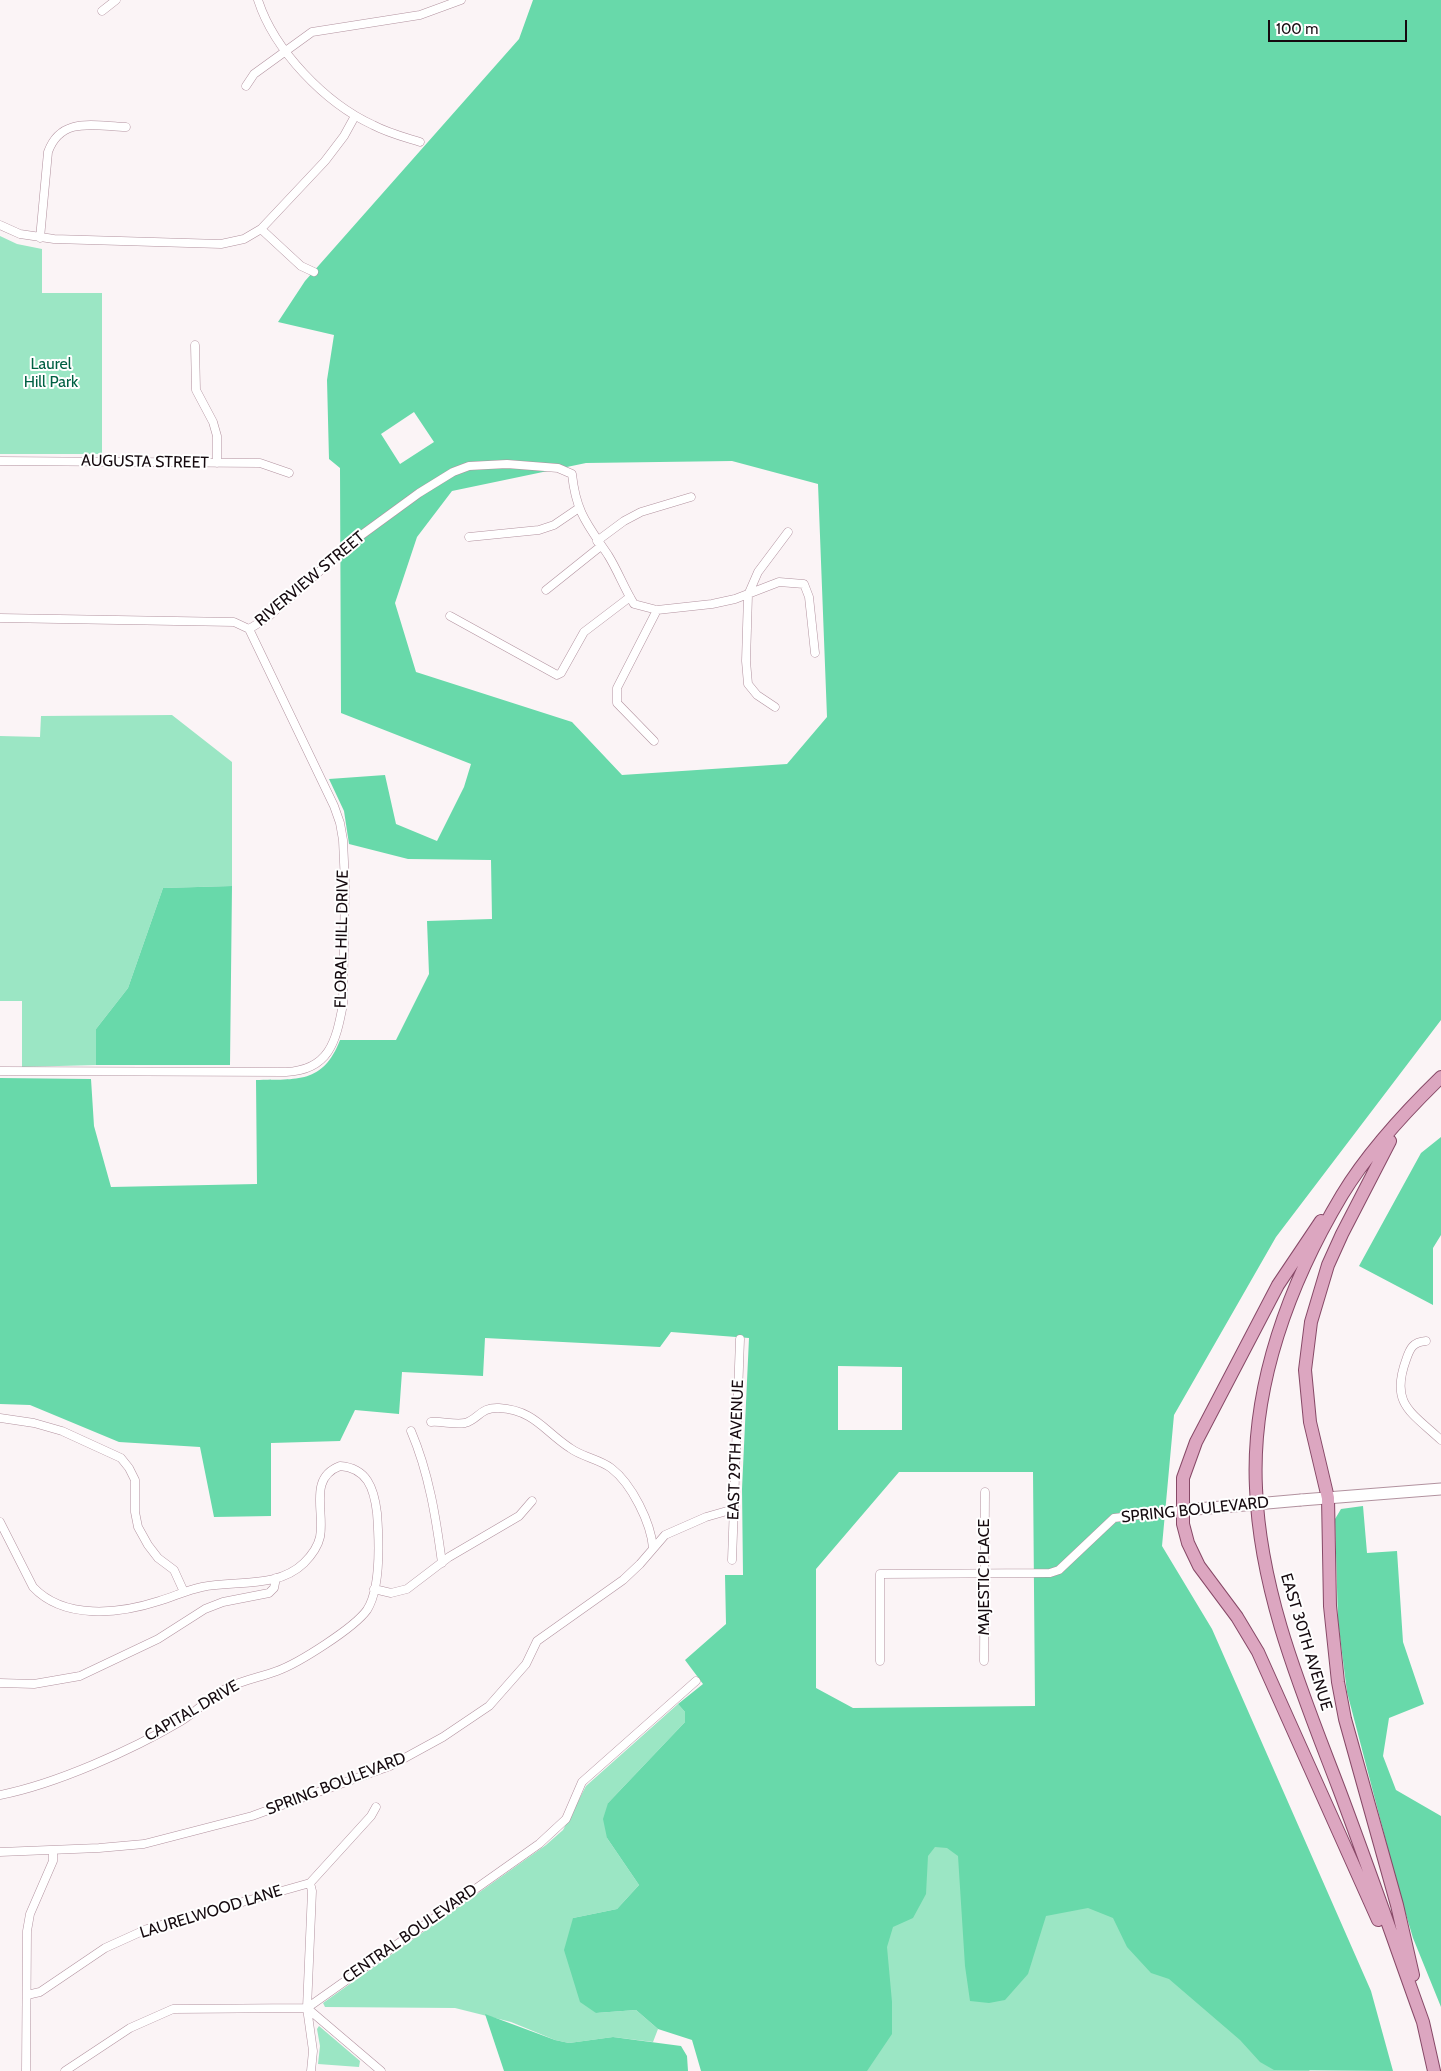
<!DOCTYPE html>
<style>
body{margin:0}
#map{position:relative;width:1441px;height:2071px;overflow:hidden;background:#fbf4f6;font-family:Cabin,sans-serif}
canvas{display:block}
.scale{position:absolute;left:1268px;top:20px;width:139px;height:22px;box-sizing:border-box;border:2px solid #150a0f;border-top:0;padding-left:6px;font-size:15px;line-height:18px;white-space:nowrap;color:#150a0f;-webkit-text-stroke:4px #fff;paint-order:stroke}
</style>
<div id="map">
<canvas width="1441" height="2071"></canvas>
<div class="scale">100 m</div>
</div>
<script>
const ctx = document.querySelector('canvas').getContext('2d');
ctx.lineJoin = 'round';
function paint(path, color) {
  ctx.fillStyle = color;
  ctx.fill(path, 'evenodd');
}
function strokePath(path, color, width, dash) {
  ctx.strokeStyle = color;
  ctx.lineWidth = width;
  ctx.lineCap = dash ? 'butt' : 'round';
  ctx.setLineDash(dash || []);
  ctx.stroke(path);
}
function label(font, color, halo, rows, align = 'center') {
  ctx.font = font + ' Cabin,sans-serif';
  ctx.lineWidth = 4;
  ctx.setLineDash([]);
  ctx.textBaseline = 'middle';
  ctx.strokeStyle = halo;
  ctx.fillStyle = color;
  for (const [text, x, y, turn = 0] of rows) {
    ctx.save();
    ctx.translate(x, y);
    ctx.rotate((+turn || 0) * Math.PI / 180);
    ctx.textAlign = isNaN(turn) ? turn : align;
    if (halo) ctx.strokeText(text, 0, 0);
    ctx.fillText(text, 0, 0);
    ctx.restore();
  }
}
const green = new Path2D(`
 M0 236 17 244 42 249V293H102V454H0Z
 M172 715 232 762V886L163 888 128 988 96 1029V1065L22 1067V1001H0V736L40 737 41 716Z
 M678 1704 685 1712V1722L608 1803 607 1838 639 1885 617 1909 573 1918 596 2013 636 2010 658 2029 653 2042 613 2037 569 2043 555 2040 511 2022 455 2008 325 2007 323 2003 546 1845 563 1830 586 1786Z
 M904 1838 981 1841 1122 1908 1310 2071H701Z
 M319 2026 360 2061 359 2067 318 2064 320 2046 317 2029Z`);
const forest = new Path2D(`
 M533 0H1441V1020L1276 1237 1174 1415 1162 1546 1212 1629 1371 1991 1393 2071 1274 2070 1260 2062 1240 2040 1169 1979 1151 1973 1127 1947 1113 1918 1088 1908 1046 1916 1028 1974 1005 2000 989 2003 970 2001 965 1966 958 1856 947 1848 935 1847 928 1856 926 1894 913 1918 893 1927 887 1947 892 2002V2034L867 2071H701L692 2040 658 2029 636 2010 596 2013 580 2002 564 1950 573 1918 617 1909 639 1885 607 1838 603 1819 608 1803 685 1722V1712L678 1704 703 1684 685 1660 726 1624 725 1575H743L742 1489 749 1338 671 1332 660 1347 485 1338 483 1376 402 1372 399 1414 355 1410 340 1441 271 1443V1516L214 1517 200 1447 119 1442 30 1405 0 1404V1078L91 1079 94 1126 111 1187 257 1184 256 1080C297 1079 323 1084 340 1040H396L429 974 427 921 492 919 491 860 408 859 349 844 344 811 329 779 385 775 396 824 437 841 464 787 471 764 341 713 340 468 329 459 327 380 334 335 278 322 305 281 519 39ZM414 412 434 442 400 464 381 434ZM732 461 818 484 827 717 787 764 622 775 572 722 416 672 395 603 417 537 452 491 586 463ZM838 1366 902 1367V1430H838ZM899 1472H1033L1035 1706 853 1708 816 1688V1569Z
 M232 886 230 1065H96V1029L128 988 163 888Z
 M1441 1137V1235L1433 1248V1305L1359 1266 1421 1153Z
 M1363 1506 1367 1553 1397 1551 1403 1642 1424 1704 1389 1718 1383 1756 1396 1790 1441 1816V2007L1413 1938 1399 1891 1347 1692 1338 1621 1335 1519 1341 1509Z
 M485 2014 555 2040 569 2043 613 2037 681 2046 687 2056 688 2071H504Z`);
const street = new Path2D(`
 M258 0C274 50 325 103 373 125 388 133 404 137 420 142
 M102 11 116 0
 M246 86 254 74 312 32 420 15 461 0
 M0 225 20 234 54 239 221 244 244 239 261 229 325 161 344 136 355 116
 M261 229 301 266 314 272
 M40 238 48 152C61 116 94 126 126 127
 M195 345 196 390 213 422 217 436V463
 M0 461 260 463 289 473
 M469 537 539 530 554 525 579 508
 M597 541 624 521 641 512 691 497
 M546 590 601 546
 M450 616 557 675 561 673 584 632 630 597
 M0 618 234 622 249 629 267 618 356 539 419 493 453 472 469 466 507 464 558 468 572 474C576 513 588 525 608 555 618 571 624 588 634 604L657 610 712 604 735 599 779 582 804 584 809 597 815 653
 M775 707 757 695 748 684 746 661 748 595 758 572 788 532
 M654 741 617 703V688L657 610
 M0 1071 286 1072C329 1070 336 1042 343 1004L345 884 343 840 340 823 334 806 249 629
 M1426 1341C1413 1342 1410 1348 1406 1360 1390 1404 1411 1412 1441 1440
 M0 1418 34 1423 62 1431 121 1458 129 1468 135 1480V1512L138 1527 148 1545 158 1558 174 1570 184 1592
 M431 1422C442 1421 454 1425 465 1423 479 1419 480 1407 499 1408 534 1410 544 1431 570 1448 582 1457 599 1459 611 1468 632 1484 651 1523 653 1548
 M411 1431C429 1473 436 1518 442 1563
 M0 1522 33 1587C64 1620 119 1614 159 1601 173 1597 187 1590 202 1587 236 1580 277 1589 304 1563 311 1556 318 1546 320 1537 325 1512 308 1478 340 1466 367 1468 374 1488 377 1513 379 1539 381 1588 367 1610 354 1628 299 1663 277 1671 261 1677 243 1680 227 1688 210 1696 198 1711 181 1721 132 1750 56 1784 0 1795
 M732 1560 740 1339
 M374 1589 391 1593 407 1589 449 1557 519 1516 532 1501
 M880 1661V1574L1050 1573 1059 1570 1114 1518 1182 1510
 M984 1661 985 1492
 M0 1683 34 1684 80 1676 158 1639 205 1609 223 1602 269 1593 274 1588 276 1578
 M0 1852 99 1848 144 1844 252 1816 390 1766 443 1737 489 1706 526 1664 537 1641 623 1580 640 1564 665 1535 706 1517 734 1509
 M310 1883 312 1891 307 2008 313 2051 311 2071
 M27 1995 40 1992 105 1948 147 1929 310 1883 371 1816 376 1807
 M307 2008 381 2071
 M26 2071 27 1931 30 1914 53 1861V1850
 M65 2071 130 2028 173 2009 307 2008 539 1844 566 1819 582 1782 696 1681`);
const secondary = new Path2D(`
 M1301 1500 1441 1489
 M1182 1510 1222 1507`);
const primary = new Path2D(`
 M1390 1141 1342 1234 1328 1265 1311 1322 1305 1370 1310 1422 1328 1498 1330 1606 1338 1682 1345 1719 1397 1905 1413 1975
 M1321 1221 1278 1285 1196 1442 1183 1478V1524L1188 1543 1199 1566 1237 1617 1258 1652 1378 1920
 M1434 2071 1423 2022C1395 1944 1368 1866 1339 1789 1302 1692 1260 1593 1256 1488 1251 1385 1290 1282 1342 1195 1368 1152 1405 1112 1441 1077`);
const secondaryBridge = new Path2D(`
 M1222 1507 1301 1500`);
const parkNames = [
 ["Laurel",51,364],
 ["Hill Park",51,382]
];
const streetNames = [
 ["AUGUSTA STREET",145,462,1],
 ["RIVERVIEW STREET",310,579,-40],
 ["FLORAL HILL DRIVE",342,939,-89],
 ["EAST 29TH AVENUE",736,1450,-88],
 ["SPRING BOULEVARD",1195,1510,-6],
 ["MAJESTIC PLACE",984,1577,-90],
 ["EAST 30TH AVENUE",1306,1642,73],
 ["CAPITAL DRIVE",192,1711,-30],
 ["SPRING BOULEVARD",336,1784,-21],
 ["LAURELWOOD LANE",211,1912,-17],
 ["CENTRAL BOULEVARD",410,1934,-35]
];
paint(green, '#9be6c4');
paint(forest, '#68d9aa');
strokePath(street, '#b2929f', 9);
strokePath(secondary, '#b2929f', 13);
strokePath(primary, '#874967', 14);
strokePath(street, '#fff', 8);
strokePath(secondary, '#fff', 11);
strokePath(primary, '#dca6c0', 12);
strokePath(secondaryBridge, '#b2929f', 13, []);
strokePath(secondaryBridge, '#fff', 11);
label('16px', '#006043', '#fff', parkNames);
label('16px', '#150a0f', '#fff', streetNames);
</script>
